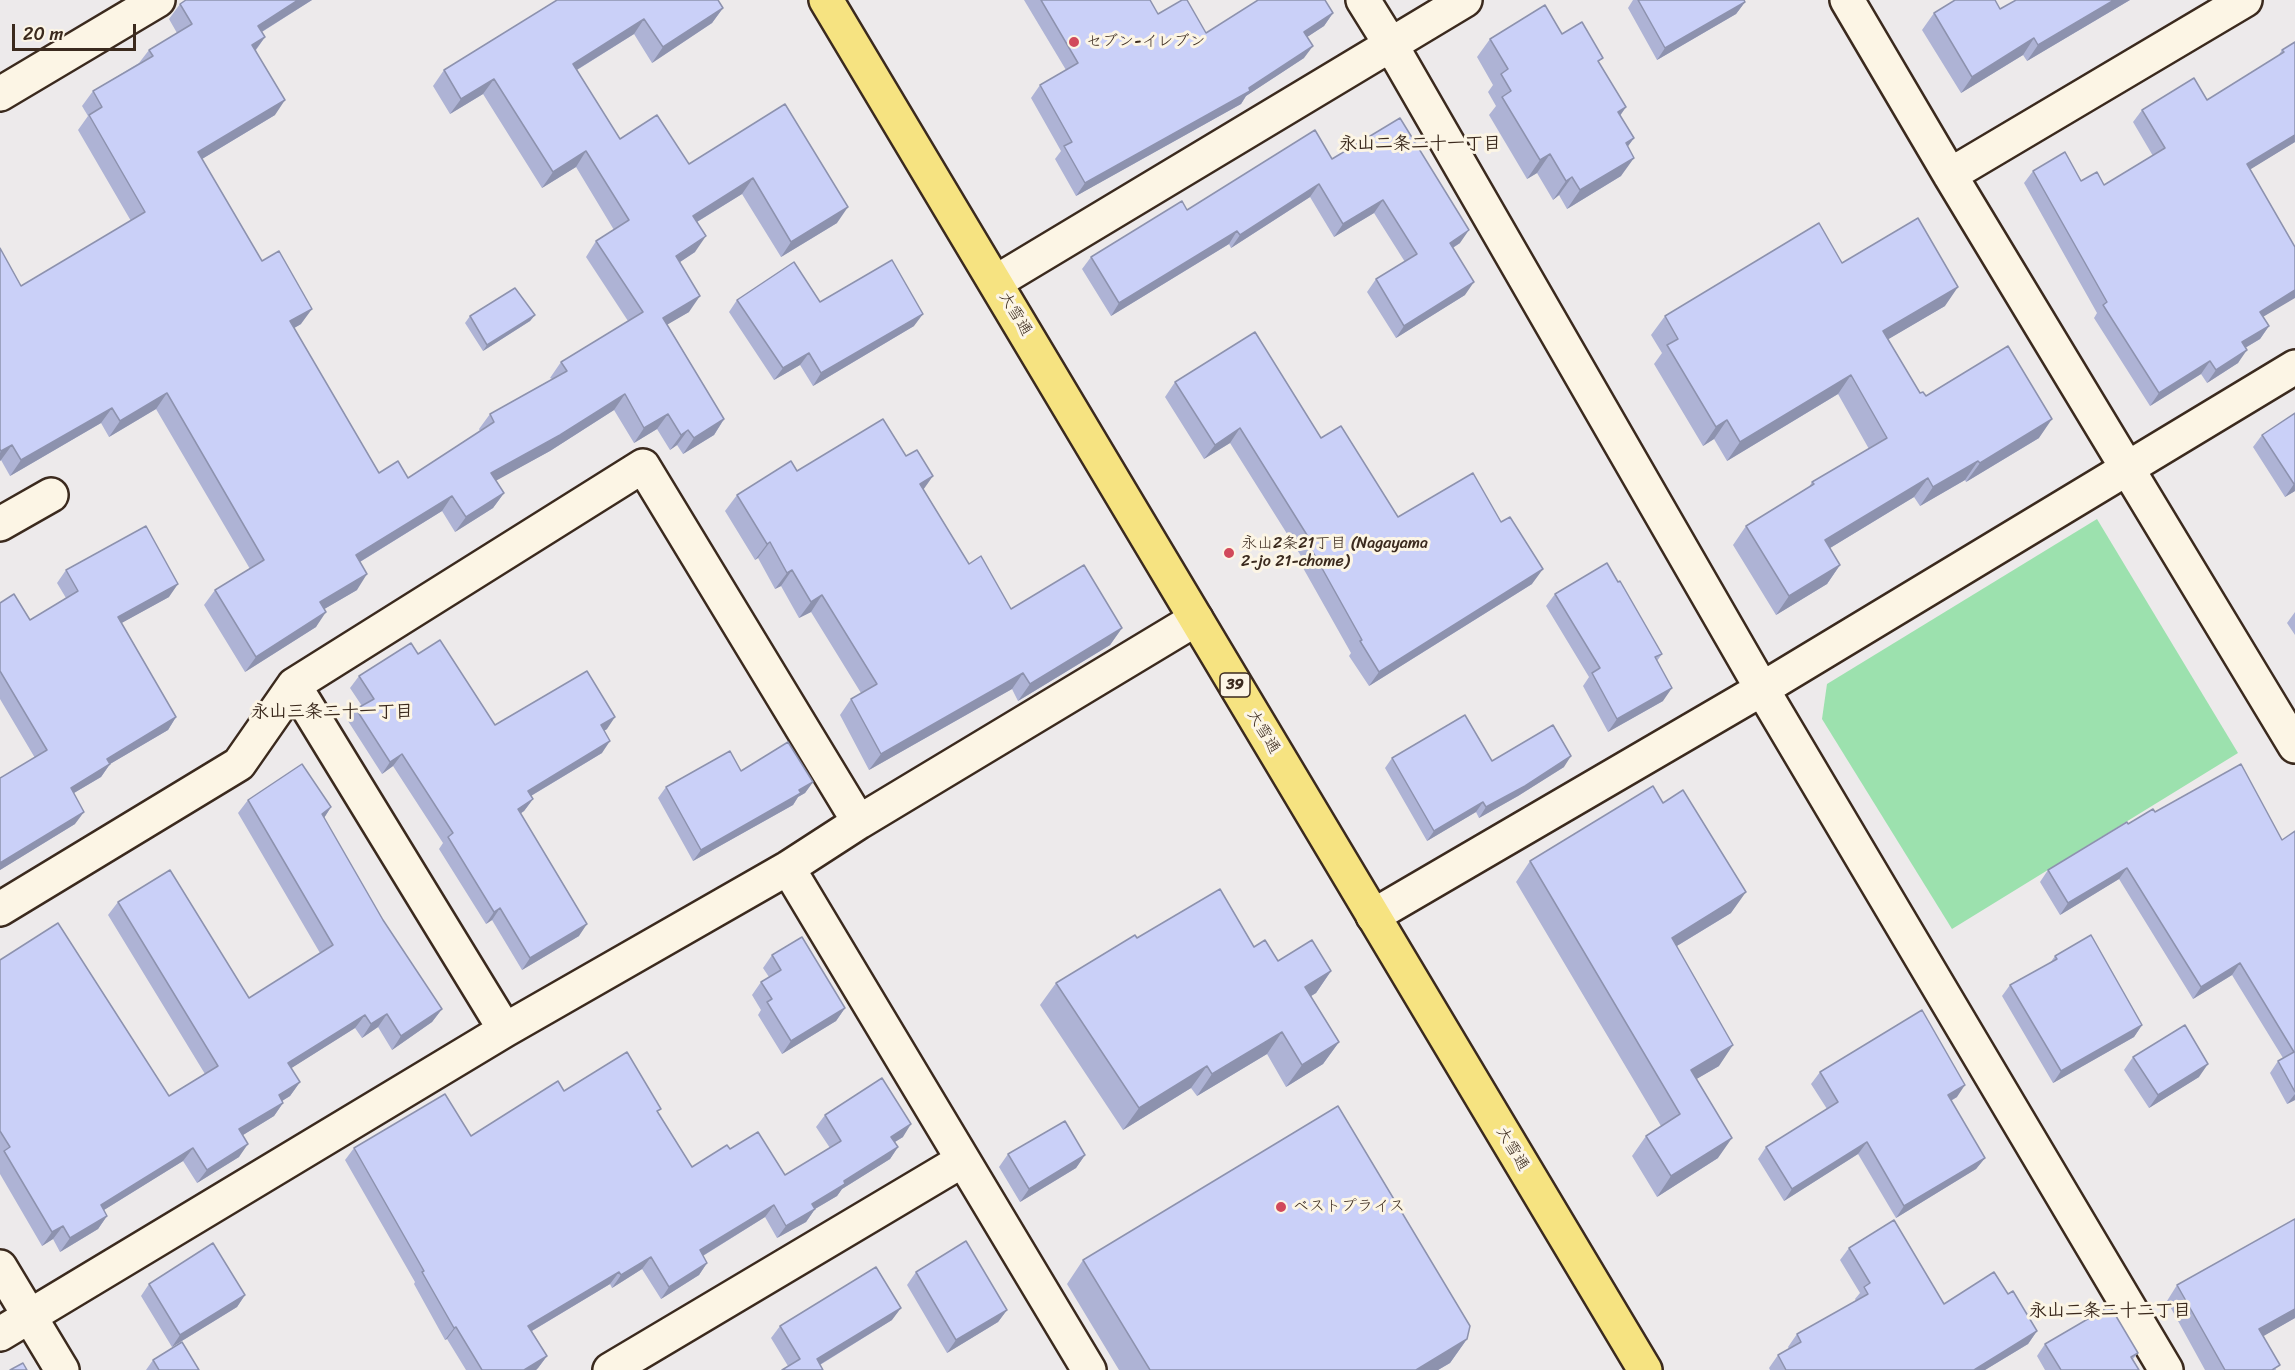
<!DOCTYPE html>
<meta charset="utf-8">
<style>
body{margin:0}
#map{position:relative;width:2295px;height:1370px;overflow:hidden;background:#edeaeb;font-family:Sriracha,sans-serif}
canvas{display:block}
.scale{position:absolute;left:12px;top:24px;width:124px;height:27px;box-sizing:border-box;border:3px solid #3b2a1e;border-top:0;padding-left:8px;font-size:18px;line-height:21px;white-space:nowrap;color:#3b2a1e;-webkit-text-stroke:4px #fcf5e5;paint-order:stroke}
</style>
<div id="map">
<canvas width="2295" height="1370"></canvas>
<div class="scale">20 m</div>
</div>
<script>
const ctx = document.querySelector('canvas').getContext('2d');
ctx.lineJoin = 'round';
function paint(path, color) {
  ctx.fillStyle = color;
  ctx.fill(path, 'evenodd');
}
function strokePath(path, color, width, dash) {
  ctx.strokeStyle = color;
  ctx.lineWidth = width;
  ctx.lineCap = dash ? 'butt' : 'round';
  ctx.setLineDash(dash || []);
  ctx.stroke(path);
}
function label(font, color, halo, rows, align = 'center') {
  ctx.font = font + ' Sriracha,"Klee One",sans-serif';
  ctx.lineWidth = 6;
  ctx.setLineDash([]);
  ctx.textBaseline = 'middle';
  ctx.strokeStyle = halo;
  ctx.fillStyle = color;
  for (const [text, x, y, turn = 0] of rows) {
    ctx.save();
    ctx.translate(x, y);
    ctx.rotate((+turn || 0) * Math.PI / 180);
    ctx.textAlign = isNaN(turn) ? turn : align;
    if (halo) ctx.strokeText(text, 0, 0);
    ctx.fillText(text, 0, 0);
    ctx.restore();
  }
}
const green = new Path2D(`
 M2097 519 2238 753 1952 929 1822 719 1827 684Z`);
const minor = new Path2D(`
 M1363 0 1391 45 1762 689 2166 1370
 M1847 0 1950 175 2295 746
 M0 94 158 0
 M1950 175 2245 0
 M996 282 1465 0
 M0 524 51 495
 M294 685 505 1030
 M788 868 1089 1370
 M0 909 239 764 294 685 643 466 859 822
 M1373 916 1762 689 2295 367
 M0 1267 62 1370
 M0 1334 505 1030 788 868 859 822 1196 619
 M610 1370 963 1160`);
const highway = new Path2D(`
 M826 0 1645 1370`);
const wall = new Path2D(`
 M186 0H312L262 32 265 37 256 50 275 115 202 159 262 261 301 324 294 328 379 473 408 478 480 431 479 429 490 414 552 379 550 378 561 362 628 321 586 257 596 241 614 230 576 167 542 188 483 94 450 114 433 86 444 70 557 0 723 8 712 23 652 63 634 34 577 70 620 139 689 164 785 104 837 223 781 257 742 194 697 222 695 252 680 262 689 312 667 324 724 419 714 435 683 454 677 445 670 450 657 429 634 443 614 410 550 451 496 480 504 493 493 508 455 532 442 511 360 562 357 590 324 609 316 627 245 672 204 605 215 590 250 569 156 409 109 437 101 423 10 476 1 460 0 461V248L21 286 131 221 78 130 88 116 82 106 93 91 139 63 149 50 177 33 169 19 180 4Z
 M1024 0H1150L1158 14 1206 33 1333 13 1324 26 1307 37 1304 58 1246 96 1241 104 1076 196 1055 159 1061 151 1031 98 1040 85 1066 70Z
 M1633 0H1744L1745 2 1736 14 1657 60 1628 8Z
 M2016 0H2130L2027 61 2023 55 1961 93 1922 30 1934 13 2000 9Z
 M1562 34 1599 63 1626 107 1620 115 1634 138 1628 146 1621 176 1567 209 1559 195 1553 200 1537 173 1527 179 1489 115 1496 106 1488 92 1493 85 1477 57 1490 39Z
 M2295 42V142L2250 169 2263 317 2269 326 2260 339 2245 348 2238 363 2207 383 2201 374 2150 406 2094 318 2097 313 2024 183 2033 171 2104 185 2153 156 2133 122 2142 110 2207 100 2278 56 2282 50Z
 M1332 159 1460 243 1453 248 1465 295 1396 338 1367 292 1376 279 1405 262 1374 213 1334 237 1310 197 1231 248 1229 244 1111 316 1082 269 1091 257 1187 210Z
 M1842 263 1945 306 1888 339 1920 393 1926 396 2039 438 1966 482 1965 480 1920 506 1914 497 1830 548 1840 565 1827 584 1776 615 1733 545 1746 526 1809 487 1812 482 1869 449 1838 394 1727 461 1714 439 1703 446 1654 364 1662 353 1651 335 1665 316Z
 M737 300 820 302 914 326 813 386 800 365 774 380 729 312Z
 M535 315 530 321 483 351 465 323 470 316Z
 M1175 382 1321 438 1398 517 1532 584 1369 686 1349 656 1351 653 1298 559 1301 556 1230 443 1204 459 1165 397Z
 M2295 413V491L2285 497 2253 447 2262 435Z
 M797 471 924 490 969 564 1011 609 1122 628 1110 645 1018 701 1012 689 869 770 840 715 851 699 861 693 811 612 799 618 781 586 775 589 758 558 755 560 725 511 737 495Z
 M66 570 169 597 121 623 176 717 168 730 110 764 101 777 74 793 75 824 0 870V778L35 758 0 699V603L30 620 66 598 57 583Z
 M1555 594 1662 654 1657 661 1663 701 1608 732 1583 686 1589 677 1546 606Z
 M2295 612V635L2287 623Z
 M418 654 495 725 607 729 604 731 602 753 531 796 533 799 524 811 521 813 579 936 522 970 492 920 486 924 439 849 443 843 393 766 382 774 348 721 356 709 362 706 350 688 359 676Z
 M1392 758 1492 761 1564 767 1518 796 1479 818 1476 812 1427 841 1385 768Z
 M741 771 813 782 805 793 798 797 793 805 693 861 658 798 666 787Z
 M248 800 331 807 324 818 383 920 442 1009 432 1022 392 1050 378 1027 362 1038 355 1028 291 1068 300 1082 290 1096 282 1101 283 1103 274 1116 243 1135 239 1157 197 1183 183 1161 104 1210 107 1216 98 1229 60 1252 53 1239 42 1246 0 1174V960L169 1096 205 1074 108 915 118 902 249 998 320 953 238 813Z
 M2155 812 2282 840 2295 831V1100L2287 1104 2270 1073 2278 1061 2283 1058 2232 975 2193 999 2119 879 2060 915 2040 882 2048 870 2128 824Z
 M1530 861 1731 913 1677 946 1719 1066 1696 1079 1718 1158 1657 1197 1632 1156 1646 1136 1661 1126 1516 882Z
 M1137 938 1254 947 1278 961 1331 971 1316 993 1311 996 1339 1042 1323 1064 1286 1087 1267 1054 1197 1096 1191 1088 1123 1130 1040 1005 1056 983Z
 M772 955 845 1008 836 1021 782 1054 758 1015 761 1010 752 995 761 982 769 977 763 968Z
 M2055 956 2142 1025 2134 1037 2053 1083 2002 996 2010 985 2050 963Z
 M2133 1057 2199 1077 2149 1108 2124 1070Z
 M1820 1072 1957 1097 1951 1101 1985 1158 1976 1169 1896 1218 1858 1154 1784 1201 1758 1159 1766 1147 1827 1109 1811 1084Z
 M564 1091 658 1113 692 1167 730 1149 785 1175 830 1148 816 1127 825 1115 903 1137 895 1142 898 1147 890 1159 842 1189 837 1196 815 1209 806 1222 777 1238 765 1217 703 1256 707 1263 699 1275 661 1299 642 1269 612 1288 610 1284 532 1331 547 1356 538 1368 536 1370H466L447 1339 445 1340 414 1284 415 1282 345 1160 354 1148 471 1136Z
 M1008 1154 1085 1155 1076 1168 1020 1202 999 1167Z
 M1849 1248 1944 1304 2008 1294 2037 1331 2028 1344 1985 1370H1770L1769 1368 1778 1355 1789 1349 1788 1347 1797 1334 1856 1301 1855 1299 1860 1293 1840 1260Z
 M1083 1260 1467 1339 1450 1363 1438 1370H1119L1067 1284Z
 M916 1272 1007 1310 998 1322 947 1353 907 1285Z
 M149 1284 245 1295 237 1307 172 1347 141 1296Z
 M2177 1285 2295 1318 2263 1336 2276 1370H2205L2167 1301Z
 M892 1320 820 1365 788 1366 771 1338 780 1326Z
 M2045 1344 2138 1353 2133 1359 2139 1370H2045L2037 1356Z
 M153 1360 199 1370H146Z`);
const shadedWall = new Path2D(`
 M298 0H312L247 41 258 26Z
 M2114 0H2130L2027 61 2038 45Z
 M1745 2 1736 14 1657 60 1665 48Z
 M723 8 712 23 652 63 663 47Z
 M1333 13 1324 26 1295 45 1304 32Z
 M644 19 634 34 562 79 573 64Z
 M265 37 254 52 252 45Z
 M2034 38 2023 55 1961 93 1972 77Z
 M1313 46 1304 58 1246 96 1241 104 1076 196 1085 183 1249 88Z
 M494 79 483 94 450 114 461 99Z
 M285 100 275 115 187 168 198 152Z
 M1626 107 1613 126 1618 112Z
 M2295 135V142L2238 177 2247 164Z
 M1634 138 1620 157 1626 143Z
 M586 151 576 167 542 188 553 172Z
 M1550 154 1537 173 1527 179 1540 160Z
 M1634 158 1621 176 1567 209 1580 190Z
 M1572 177 1559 195 1553 200 1566 181Z
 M753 178 742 194 682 231 693 216Z
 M1319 184 1310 197 1231 248 1240 235Z
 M1383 200 1374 213 1334 237 1343 224Z
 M848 207 837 223 781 257 791 242Z
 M1469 230 1460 243 1441 255 1450 243Z
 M1237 231 1229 244 1111 316 1119 303Z
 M706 236 695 252 665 272 676 256Z
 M1474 282 1465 295 1396 338 1404 326Z
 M1958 287 1945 306 1870 350 1883 331Z
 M2295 290V298L2251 324 2260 312Z
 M700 296 689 312 653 333 663 318Z
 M312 309 301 324 279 337 290 321Z
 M923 314 914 326 813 386 821 373Z
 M535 315 530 321 483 351 487 345Z
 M2269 326 2260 339 2233 355 2242 342Z
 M2247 350 2238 363 2207 383 2216 370Z
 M809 353 800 365 774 380 783 368Z
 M2210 361 2201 374 2150 406 2159 393Z
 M1851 375 1838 394 1727 461 1740 442Z
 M167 393 156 409 109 437 120 421Z
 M625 394 614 410 550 451 481 489 491 473Z
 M112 408 101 423 10 476 21 460Z
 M668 414 657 429 634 443 644 428Z
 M724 419 714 435 683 454 694 438Z
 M2052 419 2039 438 1966 482 1980 463Z
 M1727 420 1714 439 1703 446 1716 427Z
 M1240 428 1230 443 1204 459 1215 445Z
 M688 430 677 445 670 450 681 435Z
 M12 445 1 460 0 461V453L1 451Z
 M1978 461 1965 480 1920 506 1933 487Z
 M933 476 921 493 920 484Z
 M1928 478 1914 497 1812 559 1825 540Z
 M2294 484H2295V491L2285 497Z
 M504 493 493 508 455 532 466 517Z
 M452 496 442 511 345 571 356 555Z
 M770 542 758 558 755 560 767 544Z
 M1840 565 1827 584 1776 615 1789 596Z
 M1543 569 1532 584 1369 686 1379 672Z
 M792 570 781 586 775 589 787 573Z
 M367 574 357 590 309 618 320 602Z
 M178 584 169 597 109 630 118 617Z
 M822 595 811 612 799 618 811 602Z
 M326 612 316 627 245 672 256 657Z
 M1122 628 1110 645 1018 701 1030 684Z
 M1023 673 1012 689 869 770 881 754Z
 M1672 688 1663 701 1608 732 1617 719Z
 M176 717 168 730 110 764 101 777 62 800 71 788 107 759Z
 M615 717 607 729 593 738 601 725Z
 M610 741 602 753 519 803 528 791Z
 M402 754 393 766 382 774 390 762Z
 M1571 756 1564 767 1518 796 1479 818 1486 807Z
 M813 782 805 793 798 797 793 805 693 861 701 850Z
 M533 799 524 811 510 821 518 809Z
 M1483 802 1476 812 1427 841 1434 831Z
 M331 807 322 821V814Z
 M84 812 75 824 0 870V863Z
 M2127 868 2119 879 2060 915 2068 903Z
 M1746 892 1731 913 1657 958 1672 938Z
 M500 908 492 920 486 924 494 912Z
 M587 924 579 936 522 970 530 958Z
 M2240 963 2232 975 2193 999 2201 987Z
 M1331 971 1316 993 1290 1009 1305 987Z
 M845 1008 836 1021 782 1054 791 1041Z
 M442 1009 432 1022 392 1050 401 1036Z
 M387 1014 378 1027 362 1038 371 1024Z
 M365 1015 355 1028 279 1076 288 1063Z
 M2142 1025 2134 1037 2053 1083 2061 1071Z
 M1282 1032 1267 1054 1197 1096 1212 1074Z
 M1339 1042 1323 1064 1286 1087 1302 1065Z
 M1733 1045 1719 1066 1676 1091 1691 1070Z
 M2208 1064 2199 1077 2149 1108 2158 1095Z
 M1207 1066 1191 1088 1123 1130 1139 1108Z
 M300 1082 290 1096 269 1109 279 1095Z
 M1965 1085 1957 1097 1939 1107 1948 1095Z
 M2295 1094V1100L2287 1104Z
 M283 1103 274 1116 230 1143 239 1129Z
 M911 1124 903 1137 883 1149 891 1137Z
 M1732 1138 1718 1158 1657 1197 1671 1176Z
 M1867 1142 1858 1154 1784 1201 1792 1189Z
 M248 1144 239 1157 197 1183 207 1170Z
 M898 1147 890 1159 842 1189 837 1196 803 1216 812 1204 844 1181Z
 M193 1148 183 1161 91 1218 101 1205Z
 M1085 1155 1076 1168 1020 1202 1029 1189Z
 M1985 1158 1976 1169 1896 1218 1904 1206Z
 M774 1205 765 1217 691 1263 700 1250Z
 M815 1209 806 1222 777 1238 786 1226Z
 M107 1216 98 1229 60 1252 70 1238Z
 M63 1226 53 1239 42 1246 52 1232Z
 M651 1257 642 1269 612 1288 621 1275Z
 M707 1263 699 1275 661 1299 669 1287Z
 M619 1272 610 1284 520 1338 528 1326Z
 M245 1295 237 1307 172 1347 180 1335Z
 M901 1308 892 1320 811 1370 817 1359Z
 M2295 1309V1318L2248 1345 2259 1329Z
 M1007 1310 998 1322 947 1353 956 1340Z
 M456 1327 447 1339 445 1340 454 1328Z
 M2037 1331 2028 1344 1985 1370H1974Z
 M1467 1339 1450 1363 1438 1370H1416Z
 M547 1356 538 1368 536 1370H524Z`);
const building = new Path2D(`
 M186 0H298L258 26 265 37 252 45 285 100 198 152 262 261 279 251 312 309 290 321 379 473 398 461 408 478 494 422 490 414 567 371 561 362 643 312 596 241 629 220 586 151 553 172 494 79 461 99 444 70 557 0H718L723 8 663 47 644 19 573 64 620 139 657 115 689 164 785 104 848 207 791 242 753 178 693 216 706 236 676 256 700 296 663 318 724 419 694 438 688 430 681 435 668 414 644 428 625 394 560 435 491 473 504 493 466 517 452 496 356 555 367 574 320 602 326 612 256 657 215 590 264 560 167 393 120 421 112 408 21 460 12 445 1 451 0 449V248L21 286 145 212 89 115 102 107 93 91 153 56 149 50 192 24 180 4Z
 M1041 0H1150L1158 14 1182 0H1187L1206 33 1258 0H1325L1333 13 1304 32 1313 46 1249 88 1250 91 1085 183 1064 146 1072 142 1040 85 1078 63Z
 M1638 0H1744L1745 2 1665 48Z
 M1955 0H1995L2000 9 2016 0H2114L2038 45 2034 38 1972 77 1934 13Z
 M1545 5 1562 34 1582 22 1603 58 1598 61 1626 107 1618 112 1634 138 1626 143 1634 158 1580 190 1572 177 1566 181 1550 154 1540 160 1502 97 1511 91 1501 74 1508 69 1490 39Z
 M2295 42V135L2247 164 2295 247V290L2260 312 2269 326 2242 342 2247 350 2216 370 2210 361 2159 393 2103 305 2107 302 2033 171 2065 152 2081 181 2097 172 2104 185 2165 148 2142 110 2194 78 2207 100 2284 52 2282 50Z
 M1400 118 1469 230 1450 243 1474 282 1404 326 1376 279 1417 254 1383 200 1343 224 1319 184 1240 235 1237 231 1119 303 1091 257 1182 201 1187 210 1315 130 1332 159Z
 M1918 218 1958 287 1883 331 1920 393 1923 392 1926 396 2008 346 2052 419 1980 463 1978 461 1933 487 1928 478 1825 540 1840 565 1789 596 1746 526 1814 484 1812 482 1887 438 1851 375 1740 442 1727 420 1716 427 1667 345 1678 339 1665 316 1819 223 1842 263Z
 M892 260 923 314 821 373 809 353 783 368 737 300 794 262 820 302Z
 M515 288 535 315 487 345 470 316Z
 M1255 332 1321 438 1341 426 1398 517 1473 473 1501 522 1510 517 1543 569 1379 672 1360 641 1362 640 1309 545 1312 543 1240 428 1215 445 1175 382Z
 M2295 413V484H2294L2262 435Z
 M883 419 906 456 917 450 933 476 920 484 969 564 981 556 1011 609 1084 565 1122 628 1030 684 1023 673 881 754 851 699 877 684 822 595 811 602 792 570 787 573 770 542 767 544 737 495 791 461 797 471Z
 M146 526 178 584 118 617 176 717 107 759 110 764 71 788 84 812 0 863V778L47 750 0 671V603L14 594 30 620 78 591 66 570Z
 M1607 563 1618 582 1620 581 1662 654 1655 657 1672 688 1617 719 1592 673 1600 668 1555 594Z
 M440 640 495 725 587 671 615 717 601 725 610 741 528 791 533 799 518 809 587 924 530 958 500 908 494 912 448 837 453 833 402 754 390 762 356 709 374 699 359 676 411 643 418 654Z
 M1465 715 1492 761 1553 725 1571 756 1525 786 1486 807 1483 802 1434 831 1392 758Z
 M788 742 813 782 799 790 801 793 701 850 666 787 730 751 741 771Z
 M302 764 331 807 322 814 383 920 442 1009 401 1036 387 1014 371 1024 365 1015 288 1063 300 1082 279 1095 283 1103 239 1129 248 1144 207 1170 193 1148 101 1205 107 1216 70 1238 63 1226 52 1232 4 1151 10 1147 0 1131V960L58 923 169 1096 218 1066 118 902 170 870 249 998 333 945 248 800Z
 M2241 764 2282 840 2295 831V1092L2278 1061 2294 1052 2240 963 2201 987 2127 868 2068 903 2048 870 2127 822 2128 824 2153 809 2155 812Z
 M1653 786 1663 803 1683 790 1746 892 1672 938 1733 1045 1691 1070 1732 1138 1671 1176 1646 1136 1680 1114 1530 861Z
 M1220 889 1254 947 1265 940 1278 961 1312 940 1331 971 1305 987 1339 1042 1302 1065 1282 1032 1212 1074 1207 1066 1139 1108 1056 983 1135 935 1137 938Z
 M2091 935 2142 1025 2061 1071 2010 985 2057 959 2055 956Z
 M802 937 845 1008 791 1041 767 1002 772 999 761 982 781 970 772 955Z
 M1922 1010 1965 1085 1948 1095 1985 1158 1904 1206 1867 1142 1792 1189 1766 1147 1838 1102 1820 1072Z
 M2185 1025 2208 1064 2158 1095 2133 1057Z
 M627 1052 661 1109 657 1111 692 1167 727 1145 730 1149 758 1132 785 1175 841 1141 825 1115 882 1078 911 1124 891 1137 898 1147 844 1181 845 1184 812 1204 815 1209 786 1226 774 1205 700 1250 707 1263 669 1287 651 1257 621 1275 619 1272 528 1326 547 1356 524 1370H482L456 1327 454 1328 422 1272 424 1271 354 1148 445 1094 471 1136 558 1081 564 1091Z
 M1338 1106 1470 1326 1467 1339 1416 1370H1150L1083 1260Z
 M1065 1121 1085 1155 1029 1189 1008 1154Z
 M2295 1219V1309L2259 1329 2280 1365 2272 1370H2225L2177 1285Z
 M1894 1220 1944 1304 1994 1272 2008 1294 2013 1291 2037 1331 1974 1370H1786L1778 1355 1801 1342 1797 1334 1868 1294 1864 1287 1870 1283 1849 1248Z
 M966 1241 1007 1310 956 1340 916 1272Z
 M213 1243 245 1295 180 1335 149 1284Z
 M876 1267 901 1308 817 1359 823 1370H782L800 1359 780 1326Z
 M2110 1306 2138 1353 2131 1357 2139 1370H2061L2045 1344Z
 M182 1342 199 1370H159L153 1360Z
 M23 1363 27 1370H10Z`);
const markers = [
 [1074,42,6,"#d1495b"],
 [1229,553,6,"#d1495b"],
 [1281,1207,6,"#d1495b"]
];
const shields = [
 [1235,685,30]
];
const shieldNames = [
 ["39",1235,685]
];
const poiNames = [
 ["セブン-イレブン",1086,42],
 ["永山2条21丁目 (Nagayama",1241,544],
 ["2-jo 21-chome)",1241,562],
 ["ベストプライス",1293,1207]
];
const streetNames = [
 ["大雪通",1015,314,59],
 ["大雪通",1263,732,59],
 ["大雪通",1512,1149,59]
];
const neighbourhoodNames = [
 ["永山二条二十一丁目",1420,144],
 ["永山三条二十一丁目",332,712],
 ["永山二条二十二丁目",2110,1311]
];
paint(green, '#9ce1ae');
strokePath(minor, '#3b2a1e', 38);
strokePath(highway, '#3b2a1e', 38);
strokePath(minor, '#fcf5e5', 33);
strokePath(highway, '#f6e381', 33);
paint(wall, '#aeb3d5');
paint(shadedWall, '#8d92ae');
paint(building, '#cad0f8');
strokePath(building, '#8d92ae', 1.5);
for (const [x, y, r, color] of markers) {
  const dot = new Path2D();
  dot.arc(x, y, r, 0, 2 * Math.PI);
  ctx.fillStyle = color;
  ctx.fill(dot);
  strokePath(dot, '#fcf5e5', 2);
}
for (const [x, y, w] of shields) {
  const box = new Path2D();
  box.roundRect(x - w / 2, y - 12, w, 24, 4.5);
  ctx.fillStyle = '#fcf5e5';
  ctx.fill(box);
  strokePath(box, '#3b2a1e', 1.5);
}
label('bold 15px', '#3b2a1e', null, shieldNames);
label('16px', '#3b2a1e', '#fcf5e5', poiNames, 'left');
label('16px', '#3b2a1e', '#fcf5e5', streetNames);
label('bold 18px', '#3b2a1e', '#fcf5e5', neighbourhoodNames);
</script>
